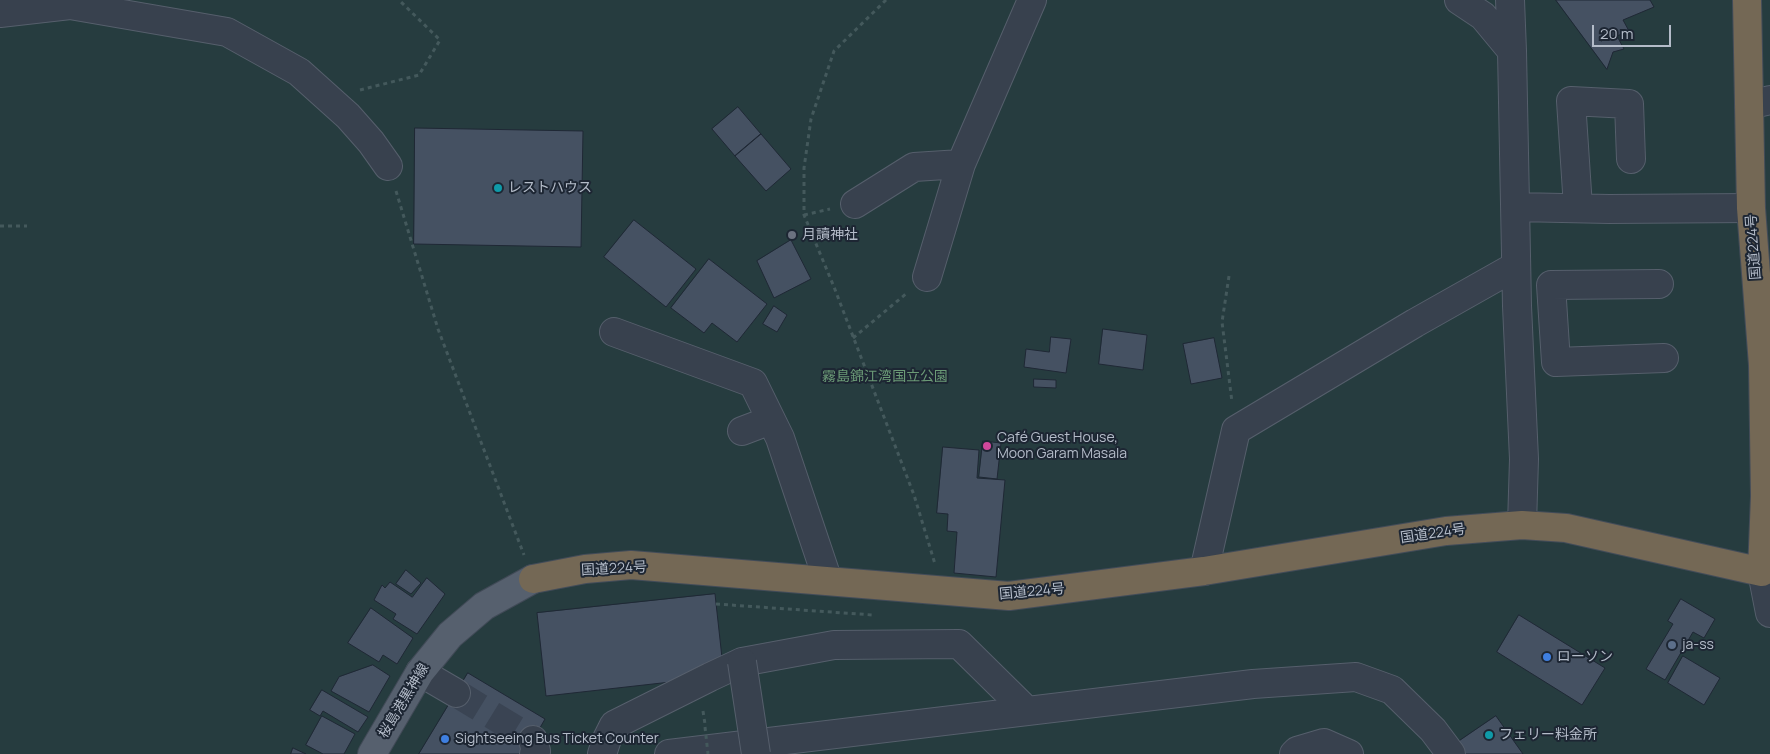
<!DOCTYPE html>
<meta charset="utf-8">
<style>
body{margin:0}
#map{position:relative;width:1770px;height:754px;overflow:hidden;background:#242f3e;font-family:Manrope,sans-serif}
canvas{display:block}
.scale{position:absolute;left:1592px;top:25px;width:79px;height:22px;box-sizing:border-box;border:2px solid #b4bcc9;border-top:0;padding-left:6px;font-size:15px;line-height:18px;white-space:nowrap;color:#b4bcc9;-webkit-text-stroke:4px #1d2633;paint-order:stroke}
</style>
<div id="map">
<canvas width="1770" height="754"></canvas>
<div class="scale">20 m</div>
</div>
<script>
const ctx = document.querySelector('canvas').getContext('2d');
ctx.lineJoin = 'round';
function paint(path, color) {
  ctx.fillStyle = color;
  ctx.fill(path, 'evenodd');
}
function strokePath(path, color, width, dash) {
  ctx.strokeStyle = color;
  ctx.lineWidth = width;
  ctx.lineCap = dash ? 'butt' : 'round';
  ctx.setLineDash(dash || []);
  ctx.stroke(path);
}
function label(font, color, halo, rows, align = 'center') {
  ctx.font = font + ' Manrope,"Noto Sans JP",sans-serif';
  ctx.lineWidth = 4;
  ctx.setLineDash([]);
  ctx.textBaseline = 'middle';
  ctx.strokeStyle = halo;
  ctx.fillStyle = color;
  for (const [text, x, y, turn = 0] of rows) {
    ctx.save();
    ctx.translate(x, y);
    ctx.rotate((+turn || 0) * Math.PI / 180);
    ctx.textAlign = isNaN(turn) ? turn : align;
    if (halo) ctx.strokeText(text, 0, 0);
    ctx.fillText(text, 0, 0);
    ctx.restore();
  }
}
const green = new Path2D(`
 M0 0H1770V754H0Z`);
const building = new Path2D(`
 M1556 0H1650L1654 7 1623 20 1629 31 1617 36 1624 49 1613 52 1607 69Z
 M738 107 761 134 735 156 712 129Z
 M415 128 583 131 581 247 414 244Z
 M761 134 791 169 766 191 735 156Z
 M634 220 696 269 666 307 604 257Z
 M791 240 811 279 774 298 757 261Z
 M709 259 767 304 737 342 712 323 704 333 671 308Z
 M774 306 787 315 777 332 763 324Z
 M1103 329 1147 335 1143 370 1099 364Z
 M1051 337 1071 339 1066 373 1024 367 1026 349 1049 352Z
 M1214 338 1222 378 1191 384 1183 344Z
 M1034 379 1056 380V388L1034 387Z
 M983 441 1001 443 997 479 979 477Z
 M943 447 979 450 977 478 1005 480 996 577 954 573 957 532 947 531 948 514 937 513Z
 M406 570 421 583 411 594 396 584Z
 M427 578 445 594 417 634 393 619 396 614 374 600 382 585 385 588 390 582 412 597Z
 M715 594 724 676 546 696 537 613Z
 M1681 599 1715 619 1704 638 1693 632 1665 680 1646 669 1673 624 1668 621Z
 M371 608 413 638 397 664 383 655 379 662 348 643Z
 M1519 615 1605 668 1582 705 1497 652Z
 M1683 656 1720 678 1704 705 1668 683Z
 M373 665 390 676 369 712 331 691 339 677Z
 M468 673 545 719 525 754H419Z
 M322 690 368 717 358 732 323 711 320 716 310 710Z
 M322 716 355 734 344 754H323L306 745Z
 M1496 716 1523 754H1440Z
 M293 748 306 754H291Z`);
const minorTunnel = new Path2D(`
 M456 693 533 740`);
const path = new Path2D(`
 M886 0 834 51 811 119 804 168V215L834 287 914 495 935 564
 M360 90 419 75 440 40 399 0
 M396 191 438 329 524 555
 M804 215 830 209
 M0 226H27
 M1229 276 1222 322 1232 402
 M853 338 907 293
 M716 604 873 615
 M703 711 705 724`);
const minor = new Path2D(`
 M1459 0 1483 16 1512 51 1517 306 1524 459 1522 525
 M1510 0 1512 51
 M0 13 70 5 227 32 299 72 348 116 371 142 388 166
 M1749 105 1770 100
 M855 204 914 167 961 164
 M1516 207 1609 209 1751 208
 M1578 207 1571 101 1629 104 1631 159
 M927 277 961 164 1032 0
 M1659 284 1551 285 1556 362 1664 358
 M614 332 753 383 780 438 828 581
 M742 431 771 420
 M1204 571 1236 430 1415 323 1516 266
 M1770 574 1762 572 1770 613
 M420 672 456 693
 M533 740 536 751 534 754
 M602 754 607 739 614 725 710 677 742 662 834 645 959 644 1027 711
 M669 754 1253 684 1356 677 1392 690 1433 730 1451 754
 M1294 754 1297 751 1324 743 1349 754`);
const major = new Path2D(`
 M372 754 420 672 450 635 484 606 533 579`);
const highway = new Path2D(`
 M533 579 585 569 631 565 1009 596 1204 571 1446 531 1522 525 1566 528 1762 572 1765 496 1763 365 1751 208 1747 0`);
const pathBridge = new Path2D(`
 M705 727 708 754`);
const minorBridge = new Path2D(`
 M742 662 756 754`);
const markers = [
 [498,188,5,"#0f9aa8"],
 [792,235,5,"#6b7280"],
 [987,446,5,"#d1479c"],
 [1672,645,5,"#5c6f8a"],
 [1547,657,5,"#3f7fe0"],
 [1489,735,5,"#0f9aa8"],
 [445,739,5,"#3f7fe0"]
];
const poiNames = [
 ["レストハウス",508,188],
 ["月讀神社",802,235],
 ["Café Guest House,",997,438],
 ["Moon Garam Masala",997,454],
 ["ja-ss",1682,645],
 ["ローソン",1557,657],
 ["フェリー料金所",1499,735],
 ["Sightseeing Bus Ticket Counter",455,739]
];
const streetNames = [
 ["国道224号",1754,247,-94],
 ["国道224号",1433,534,-8],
 ["国道224号",614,569,-3],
 ["国道224号",1032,592,-5],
 ["桜島港黒神線",404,701,-59]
];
const parkNames = [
 ["霧島錦江湾国立公園",885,377]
];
paint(green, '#263c3f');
paint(building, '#455162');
strokePath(building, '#1f2835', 1);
strokePath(minorTunnel, '#3a4453', 28, [28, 14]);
strokePath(minor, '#565f6c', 30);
strokePath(major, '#414a57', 30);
strokePath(highway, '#434c59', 30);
strokePath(path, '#44595c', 3, [4, 4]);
strokePath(minor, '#38414e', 28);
strokePath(major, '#56606e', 28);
strokePath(highway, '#746855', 28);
strokePath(minorBridge, '#565f6c', 30, []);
strokePath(pathBridge, '#44595c', 3, [4, 4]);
strokePath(minorBridge, '#38414e', 28);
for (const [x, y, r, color] of markers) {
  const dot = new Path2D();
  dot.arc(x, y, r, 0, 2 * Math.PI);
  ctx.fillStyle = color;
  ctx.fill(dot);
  strokePath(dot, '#1d2633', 2);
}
label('14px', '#b4bcc9', '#1d2633', poiNames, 'left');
label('14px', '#b4bcc9', '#1d2633', streetNames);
label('14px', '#6b9a76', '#1d2633', parkNames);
</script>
